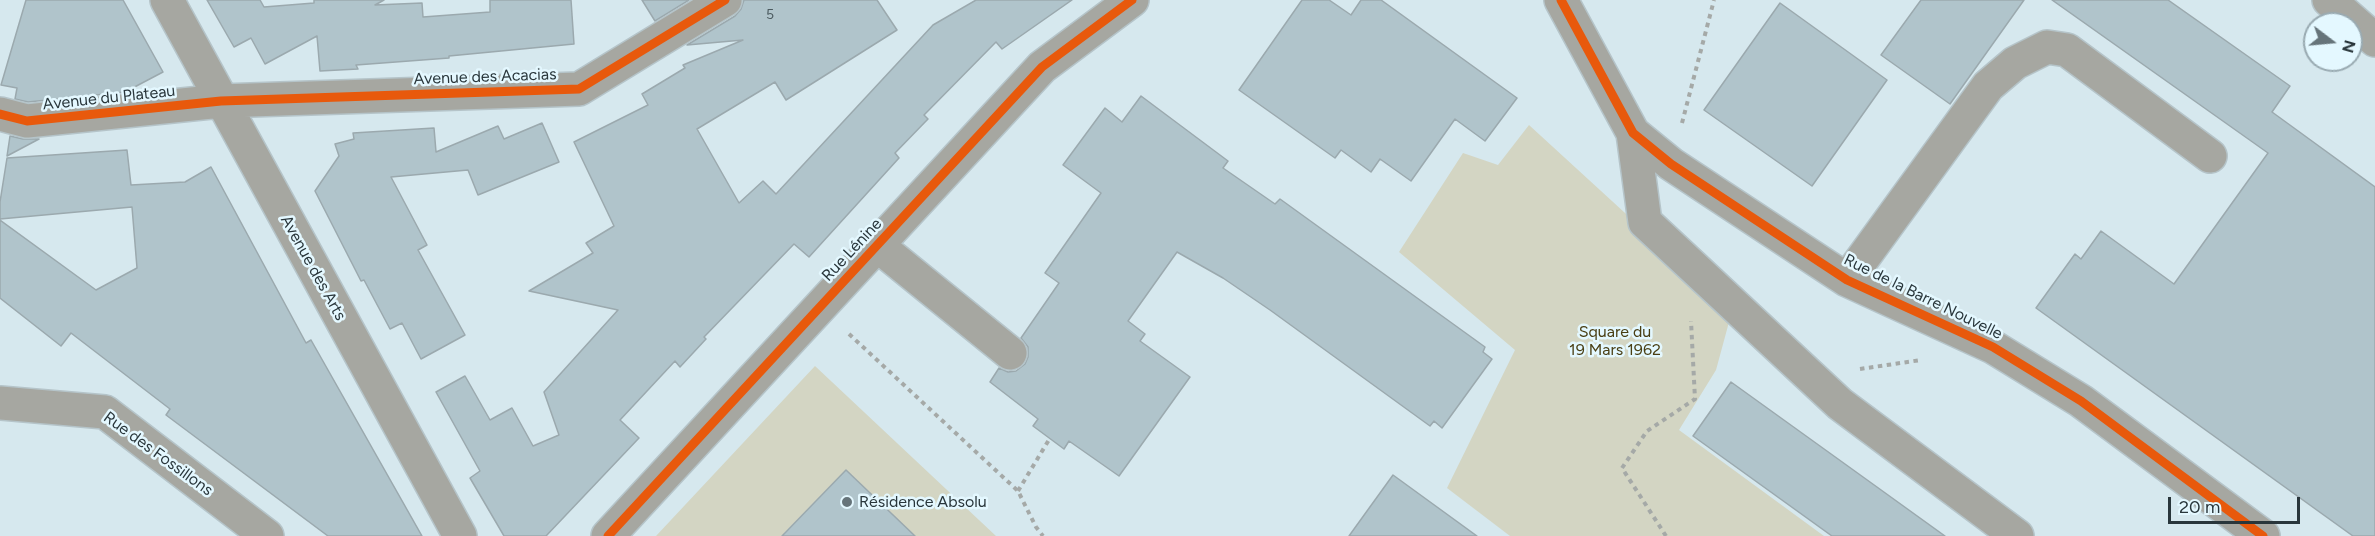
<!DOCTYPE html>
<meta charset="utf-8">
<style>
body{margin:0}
#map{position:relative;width:2375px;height:536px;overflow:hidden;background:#d6e8ee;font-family:Figtree,sans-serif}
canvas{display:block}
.north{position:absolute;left:2303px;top:12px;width:60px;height:60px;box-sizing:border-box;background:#e4f8ff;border:2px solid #99aab1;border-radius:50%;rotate:106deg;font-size:16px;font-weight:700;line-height:24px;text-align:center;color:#29363b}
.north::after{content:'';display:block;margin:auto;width:21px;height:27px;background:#66747a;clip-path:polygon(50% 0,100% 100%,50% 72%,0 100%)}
.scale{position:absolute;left:2168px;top:497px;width:132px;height:27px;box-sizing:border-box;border:3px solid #29363b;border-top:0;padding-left:8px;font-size:18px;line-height:21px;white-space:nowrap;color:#29363b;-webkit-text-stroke:4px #e4f8ff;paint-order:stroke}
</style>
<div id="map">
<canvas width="2375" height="536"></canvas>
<div class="north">N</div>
<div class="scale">20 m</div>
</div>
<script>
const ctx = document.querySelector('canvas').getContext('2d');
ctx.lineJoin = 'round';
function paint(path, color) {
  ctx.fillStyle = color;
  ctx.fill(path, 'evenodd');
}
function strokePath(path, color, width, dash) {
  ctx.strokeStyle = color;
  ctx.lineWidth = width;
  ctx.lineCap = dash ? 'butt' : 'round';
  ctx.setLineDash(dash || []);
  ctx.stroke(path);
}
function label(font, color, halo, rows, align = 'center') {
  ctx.font = font + ' Figtree,sans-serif';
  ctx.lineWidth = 5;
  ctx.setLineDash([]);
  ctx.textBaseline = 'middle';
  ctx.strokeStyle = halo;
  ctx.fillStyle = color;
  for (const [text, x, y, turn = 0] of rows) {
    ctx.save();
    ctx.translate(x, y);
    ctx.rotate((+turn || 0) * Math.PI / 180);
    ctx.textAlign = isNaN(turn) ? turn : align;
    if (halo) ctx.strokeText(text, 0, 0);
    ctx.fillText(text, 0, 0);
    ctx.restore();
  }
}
const green = new Path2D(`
 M1529 125 1732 311 1716 370 1679 430 1824 536H1510L1447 488 1515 350 1399 252 1463 153 1498 165Z
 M815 366 996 536H915L846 470 784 533 787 536H656Z`);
const building = new Path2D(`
 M26 0H123L163 72 125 92 28 102 15 99 17 88 1 85Z
 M207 0H260L264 7 314 3V0H384L375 5 422 3 423 17 490 12V0H571L574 44 449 56V58L356 65 358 69 320 71 317 36 265 64 251 38 234 47Z
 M642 0H689L655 21Z
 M744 0H877L897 30 786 100 775 82 697 129 739 203 763 181 776 194 933 25 976 0H1072L1002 49 996 42 924 115 928 119 895 153 899 158 809 257 794 244 704 337 706 339 680 367 675 361 620 420 639 438 546 536H504L470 478 480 471 436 392 465 376 490 420 512 408 533 446 559 435 544 392 618 310 529 291 593 253 586 243 614 226 574 142 648 105 642 94 685 68 683 65 743 40 687 45 735 16 741 9Z
 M1302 0H1329L1351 15 1361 0H1381L1517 98 1485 141 1455 119 1411 181 1380 159 1371 172 1341 150 1335 158 1239 90Z
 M1921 0H2024L1950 104 1881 55Z
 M2052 0H2168L2290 86 2272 112 2375 187V536H2353L2036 308 2075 254 2081 259 2101 231 2174 284 2268 153Z
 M1780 3 1887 80 1812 186 1704 110Z
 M1141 96 1228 161 1223 168 1275 204 1280 199 1485 347 1483 352 1492 359 1442 428 1434 421 1430 426 1270 310 1223 278 1177 252 1128 321 1145 334 1140 341 1190 377 1119 476 1069 441 1064 449 1033 426 1038 419 990 382 999 368 1008 372 1016 371 1025 364 1028 357V347L1021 338 1059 283 1045 273 1101 193 1063 165 1105 108 1122 122Z
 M542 123 559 162 478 195 468 170 391 177 427 245 418 250 465 335 421 359 402 323 390 329 364 280 361 281 315 191 339 156 335 144 354 139 353 133 434 128 436 152 498 126 504 139Z
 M10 136 23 139H39L7 156Z
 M127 150 131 185 185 182 211 167 306 343 311 340 422 536H328L166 415 170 409 71 333 61 346 0 298V220L96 290 137 268 132 207 0 219V202L7 158Z
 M1731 382 1870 482 1945 536H1832L1693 436Z
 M846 470 915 536H782Z
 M1393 475 1477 536H1349Z`);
const path = new Path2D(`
 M1682 123 1714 0
 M849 334 1018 491 1036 527 1043 536
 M1860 369 1921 360
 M1018 491 1050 438
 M1666 536 1622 468 1647 431 1695 399 1691 321`);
const minor = new Path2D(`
 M167 0 460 536
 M1561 0 1633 133 1671 164 1847 280 1993 347 2081 401 2263 536
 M2329 0 2375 40
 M0 114 27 121 221 101 579 89 725 0
 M1633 133 1645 222 1840 404 2017 536
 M877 245 1010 353
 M1847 280 1988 86 2015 63 2047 47 2067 50 2210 156
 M0 403 105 412 267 536
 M608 536 1042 67 1132 0`);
const cycleway = new Path2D(`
 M1561 0 1633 133 1671 164 1847 280 1993 347 2081 401 2263 536
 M0 114 27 121 221 101 579 89 725 0
 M608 536 1042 67 1132 0`);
const markers = [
 [847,502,6,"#66747a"]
];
const numberNames = [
 ["5",770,15]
];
const streetNames = [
 ["Avenue des Acacias",485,77,-2],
 ["Avenue du Plateau",109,98,-6],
 ["Rue Lénine",852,250,-47],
 ["Avenue des Arts",313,268,61],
 ["Rue de la Barre Nouvelle",1923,297,26],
 ["Rue des Fossillons",158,454,36]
];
const parkNames = [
 ["Square du",1615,332],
 ["19 Mars 1962",1615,350]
];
const poiNames = [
 ["Résidence Absolu",859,502]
];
paint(green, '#d3d5c3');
paint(building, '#b0c4cb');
strokePath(building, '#9ba9ae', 1.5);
strokePath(minor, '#b5c4c9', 36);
strokePath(path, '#a5a9a7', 4, [4.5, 4.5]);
strokePath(minor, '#a6a7a1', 33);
strokePath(cycleway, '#e8590c', 9);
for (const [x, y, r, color] of markers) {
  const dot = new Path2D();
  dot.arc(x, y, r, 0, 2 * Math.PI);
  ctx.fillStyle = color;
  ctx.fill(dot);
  strokePath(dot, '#e4f8ff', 2);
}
label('14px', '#4b5a5f', null, numberNames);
label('16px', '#29363b', '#e4f8ff', streetNames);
label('16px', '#493e13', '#e4f8ff', parkNames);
label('16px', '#29363b', '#e4f8ff', poiNames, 'left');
</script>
